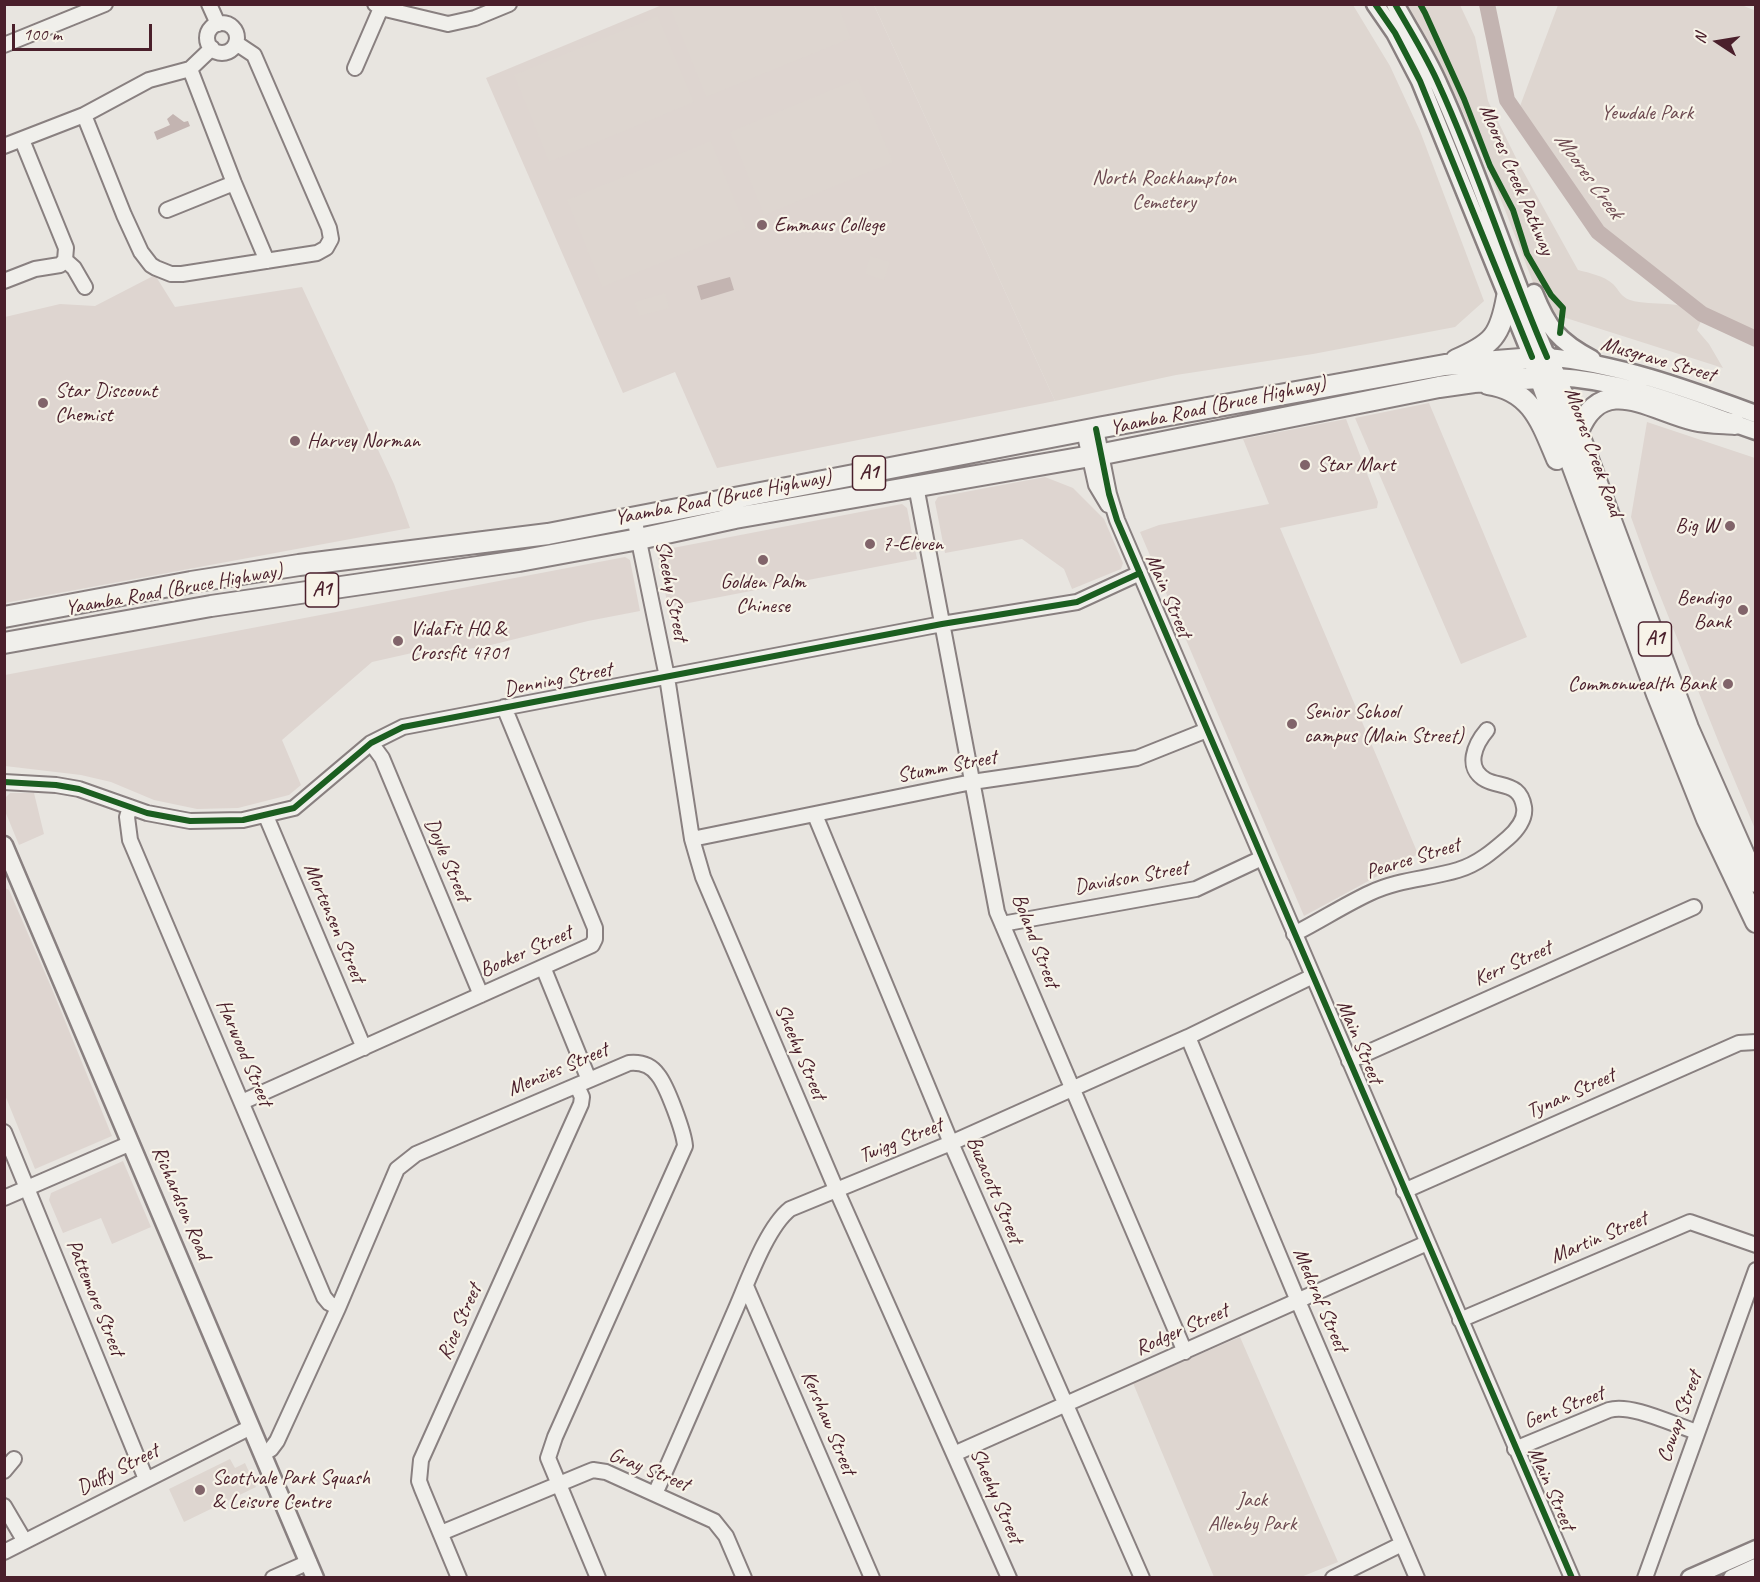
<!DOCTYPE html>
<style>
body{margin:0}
#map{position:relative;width:1760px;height:1582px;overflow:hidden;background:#e8e5e0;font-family:Caveat,sans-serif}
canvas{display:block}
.frame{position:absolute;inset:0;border:6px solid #4a1f2b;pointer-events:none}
.north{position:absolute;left:1688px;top:12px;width:60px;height:60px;-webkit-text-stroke:4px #f7f3e8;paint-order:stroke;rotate:282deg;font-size:16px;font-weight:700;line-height:24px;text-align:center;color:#4a1f2b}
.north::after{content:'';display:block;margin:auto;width:21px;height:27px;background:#4a1f2b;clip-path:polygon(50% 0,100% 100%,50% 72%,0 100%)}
.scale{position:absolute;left:12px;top:24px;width:140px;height:27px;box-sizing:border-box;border:3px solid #4a1f2b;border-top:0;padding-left:8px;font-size:18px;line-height:21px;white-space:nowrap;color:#4a1f2b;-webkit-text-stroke:4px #f7f3e8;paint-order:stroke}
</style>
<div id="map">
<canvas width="1760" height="1582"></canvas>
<div class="frame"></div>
<div class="north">N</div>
<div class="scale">100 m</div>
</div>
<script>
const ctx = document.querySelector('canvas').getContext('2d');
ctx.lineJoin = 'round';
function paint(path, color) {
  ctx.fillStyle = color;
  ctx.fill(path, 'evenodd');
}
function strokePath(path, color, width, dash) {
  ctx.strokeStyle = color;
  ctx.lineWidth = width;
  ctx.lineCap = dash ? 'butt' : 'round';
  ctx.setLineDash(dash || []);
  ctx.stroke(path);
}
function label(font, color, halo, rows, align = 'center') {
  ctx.font = font + ' Caveat,sans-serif';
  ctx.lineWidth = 4.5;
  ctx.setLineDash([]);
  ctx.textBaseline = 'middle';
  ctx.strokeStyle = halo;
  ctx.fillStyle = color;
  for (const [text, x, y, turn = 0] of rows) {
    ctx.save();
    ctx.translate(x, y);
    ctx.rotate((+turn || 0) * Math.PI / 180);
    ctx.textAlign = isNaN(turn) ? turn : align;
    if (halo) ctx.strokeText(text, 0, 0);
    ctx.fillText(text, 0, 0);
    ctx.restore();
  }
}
const built = new Path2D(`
 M662 5H874L1055 401 717 468 675 372 623 393 486 78Z
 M155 275 175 307 302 287 394 484 410 528 5 603V317L60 304 95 306Z
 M1429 403 1527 637 1461 664 1355 418Z
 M1346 419 1378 502 1377 508 1280 528 1418 854 1304 916 1140 532 1159 525 1269 504 1243 439Z
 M1647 422 1755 458V829L1721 748 1653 578 1631 517Z
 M1045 477 1073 488 1104 519 1123 563 1121 569 1072 589 1064 569 1022 539 945 553 935 502 938 497Z
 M902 504 907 508 917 559 668 607 657 551Z
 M625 557 630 560 640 611 588 621 491 645 413 659 412 653 372 662 282 740 301 785 289 795 238 808 197 809 154 800 111 782 81 775 5 766V675Z
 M10 793H34L44 834 19 845 5 811V798Z
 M5 888 9 890 52 989 112 1136 35 1169 5 1095Z
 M123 1161 151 1227 112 1244 101 1218 63 1233 49 1200 51 1193Z`);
const green = new Path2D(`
 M1739 4 1756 11V325L1751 337 1702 314 1598 232 1517 114 1558 5Z
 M684 5H838L851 38 706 97 671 10Z
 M874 5H1353L1390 66 1420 131 1484 301 1455 327 1313 354 1176 375 1055 401Z
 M1406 5H1460L1475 37 1488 101 1518 162 1578 270C1590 273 1604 276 1613 284 1619 290 1621 297 1630 300 1653 307 1683 298 1703 317L1697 330 1709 344 1723 368 1544 311C1504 206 1465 101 1406 5Z
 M658 16 694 102 549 162 514 75Z
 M858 79 893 162 764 215 730 132Z
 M711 141 746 228 602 287 567 200Z
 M870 256 890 262 884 280 865 274Z
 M665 293 669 308 639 316 635 302Z
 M1240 1337 1338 1562 1301 1577H1214L1133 1383Z
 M230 1459 235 1468 245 1463 256 1487 184 1522 169 1489Z`);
const water = new Path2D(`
 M173 114 184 122 188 121 190 126 157 140 154 132 170 125 167 119Z
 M730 277 734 290 701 300 697 286Z`);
const river = new Path2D(`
 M1487 4 1507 100 1598 232 1702 314 1756 339`);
const minor = new Path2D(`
 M209 4 218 24
 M375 4 381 8 448 24 475 18 509 4
 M207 38a15 15 0 1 1 30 0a15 15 0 1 1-30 0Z
 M4 45 105 4
 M355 68 381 8
 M190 69 234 183 267 261
 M84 115 124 215 141 252 151 265 156 268 171 274H182L317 253 326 248 331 239 329 228 254 55 236 43
 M4 146 84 115 149 80 190 69 212 48
 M167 210 234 183
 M65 260 74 268 85 287
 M4 281 35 269 60 265 65 260 66 248 22 140
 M1096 429 1109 494 1117 520 1572 1578
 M1084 431 1096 485 1108 505
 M916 486 997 912 1185 1352
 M634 517 667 677 692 839 703 877 836 1189 1009 1578
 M371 743 382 758 481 995
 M4 782 56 785 79 789 147 813 190 821 243 820 294 808 371 743 403 727 942 624 1077 602 1140 573
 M130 807 127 817 130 840 324 1297 329 1303 338 1308
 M815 815 951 1143 1142 1578
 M266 816 364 1048
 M692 839 972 782 1137 758 1207 730
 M1002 924 1196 889 1262 858
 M1294 934C1320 921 1344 905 1370 893 1399 879 1429 879 1458 870 1478 864 1493 851 1508 838 1516 831 1526 819 1524 807 1523 801 1521 795 1516 791 1508 784 1495 785 1486 780 1464 768 1475 744 1487 730
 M543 967 589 1080
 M1188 1037 1298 1301 1417 1578
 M1349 1061 1694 907
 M242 1102 592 945 595 939V928L504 707
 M4 1132 146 1479
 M1404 1191 1739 1043 1756 1042
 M4 1198 131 1143
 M746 1286 872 1578
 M1460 1320 1690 1222 1756 1245
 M1515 1449 1609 1410C1631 1403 1674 1425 1697 1432
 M263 1454 271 1449 277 1441 338 1308 397 1169 416 1154 629 1063C640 1062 651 1065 658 1075 667 1086 684 1132 685 1146L555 1437 548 1458 598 1578
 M954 1454 1427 1243
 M4 1471 14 1459
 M655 1494C682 1434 708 1373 734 1313 747 1284 766 1228 790 1209L951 1143 1188 1037 1313 976
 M4 1506 24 1540
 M441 1533 588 1472 593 1470 606 1472 714 1521 726 1536 744 1578
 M4 1552 251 1427
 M273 1578 309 1562
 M459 1578 422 1489 419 1481 421 1460 581 1104 582 1097 577 1086
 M1333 1578 1402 1544
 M1645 1578 1756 1270`);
const major = new Path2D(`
 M1375 4 1395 33 1420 81 1532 357
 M1395 4C1410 31 1427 57 1439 85 1480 174 1508 268 1547 357 1620 364 1687 389 1756 414
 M1534 293C1548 328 1558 341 1592 359
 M1556 377C1625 380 1691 409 1756 431
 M4 845 315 1578
 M1690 1578 1756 1549
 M1732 1578 1756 1567`);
const highway = new Path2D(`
 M1456 360C1493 344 1500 336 1507 297
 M1536 367 1657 694 1707 819 1756 922
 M1488 384C1532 390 1542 424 1557 459
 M1578 432C1602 371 1651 410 1694 420 1707 423 1722 423 1735 424
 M4 617 191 582 299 565 548 534 1103 427 1445 365 1547 357 1578 432 1688 728 1756 882
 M4 643 211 606 519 561 639 539 735 518 1108 453 1439 387 1474 382 1556 377`);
const cycleway = new Path2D(`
 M1375 4 1395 33 1420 81 1532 357
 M1395 4C1410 31 1427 57 1439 85 1480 174 1508 268 1547 357
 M1420 4 1425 13 1464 99 1490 166 1513 210 1527 254 1551 295 1563 308 1560 333
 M1096 429 1109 494 1117 520 1572 1578
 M4 782 56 785 79 789 147 813 190 821 243 820 294 808 371 743 403 727 942 624 1077 602 1140 573`);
const markers = [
 [762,225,6,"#81646a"],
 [43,403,6,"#81646a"],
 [295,441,6,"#81646a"],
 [1305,465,6,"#81646a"],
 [1730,526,6,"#81646a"],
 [870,544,6,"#81646a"],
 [763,560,6,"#81646a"],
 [1743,610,6,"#81646a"],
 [398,641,6,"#81646a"],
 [1728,684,6,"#81646a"],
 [1292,724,6,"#81646a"],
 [200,1490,6,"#81646a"]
];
const shields = [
 [869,473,33],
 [322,590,33],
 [1655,639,33]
];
const shieldNames = [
 ["A1",869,473],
 ["A1",322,590],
 ["A1",1655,639]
];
const parkNames = [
 ["Yewdale Park",1647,113],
 ["North Rockhampton",1164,178],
 ["Cemetery",1164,202],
 ["Jack",1252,1500],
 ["Allenby Park",1252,1524]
];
const streetNames = [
 ["Moores Creek Pathway",1516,180,67],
 ["Musgrave Street",1658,360,16],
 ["Yaamba Road (Bruce Highway)",1218,406,-12],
 ["Moores Creek Road",1593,452,70],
 ["Yaamba Road (Bruce Highway)",723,498,-11],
 ["Yaamba Road (Bruce Highway)",174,590,-10],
 ["Sheehy Street",671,591,79],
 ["Main Street",1168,596,67],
 ["Denning Street",558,680,-11],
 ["Stumm Street",947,767,-11],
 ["Pearce Street",1413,859,-17],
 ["Doyle Street",447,860,67],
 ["Davidson Street",1131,878,-10],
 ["Mortensen Street",334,923,67],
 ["Boland Street",1035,941,69],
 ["Booker Street",526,952,-24],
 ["Kerr Street",1513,964,-24],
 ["Main Street",1359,1042,67],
 ["Sheehy Street",800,1052,67],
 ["Harwood Street",244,1053,67],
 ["Menzies Street",558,1070,-23],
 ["Tynan Street",1571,1094,-24],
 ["Twigg Street",901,1141,-22],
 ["Buzacott Street",994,1190,67],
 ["Richardson Road",181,1203,67],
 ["Martin Street",1599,1238,-23],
 ["Pattemore Street",95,1298,68],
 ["Medcraf Street",1320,1300,67],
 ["Rice Street",460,1322,-66],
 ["Rodger Street",1182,1330,-24],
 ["Gent Street",1564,1408,-21],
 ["Cowap Street",1680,1417,-70],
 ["Kershaw Street",828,1423,67],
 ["Duffy Street",118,1470,-27],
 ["Gray Street",649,1470,22],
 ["Main Street",1551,1489,66],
 ["Sheehy Street",996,1496,66]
];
const poiNames = [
 ["Emmaus College",774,225],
 ["Star Discount",55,391],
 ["Chemist",55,415],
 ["Harvey Norman",307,441],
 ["Star Mart",1317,465],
 ["Big W",1718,526,"right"],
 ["7-Eleven",882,544],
 ["Golden Palm",763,582,"center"],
 ["Chinese",763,606,"center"],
 ["Bendigo",1731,598,"right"],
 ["Bank",1731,622,"right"],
 ["VidaFit HQ &",410,629],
 ["Crossfit 4701",410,653],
 ["Commonwealth Bank",1716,684,"right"],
 ["Senior School",1304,712],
 ["campus (Main Street)",1304,736],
 ["Scottvale Park Squash",212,1478],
 ["& Leisure Centre",212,1502]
];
const waterNames = [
 ["Moores Creek",1588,176,54]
];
paint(built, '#ded5d0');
paint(green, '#ded6d0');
paint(water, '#c3b4b1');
strokePath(river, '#c3b4b1', 16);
strokePath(minor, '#898080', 18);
strokePath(major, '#898080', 21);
strokePath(highway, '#898080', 24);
strokePath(minor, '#f0efeb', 14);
strokePath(major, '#f0efeb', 16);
strokePath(highway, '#f0efeb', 20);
strokePath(cycleway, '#1b5e20', 6);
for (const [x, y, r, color] of markers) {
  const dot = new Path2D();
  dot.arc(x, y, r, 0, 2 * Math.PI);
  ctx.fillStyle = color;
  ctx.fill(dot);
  strokePath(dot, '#f7f3e8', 2);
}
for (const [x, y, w] of shields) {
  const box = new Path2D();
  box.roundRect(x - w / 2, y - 17, w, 34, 4.5);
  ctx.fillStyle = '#f7f3e8';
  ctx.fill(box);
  strokePath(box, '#4a1f2b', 1.5);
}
label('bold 20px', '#4a1f2b', null, shieldNames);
label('21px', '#6d4a51', '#f7f3e8', parkNames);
label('21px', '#4a1f2b', '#f7f3e8', streetNames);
label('21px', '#4a1f2b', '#f7f3e8', poiNames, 'left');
label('italic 22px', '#6f4c53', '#f7f3e8', waterNames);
</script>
